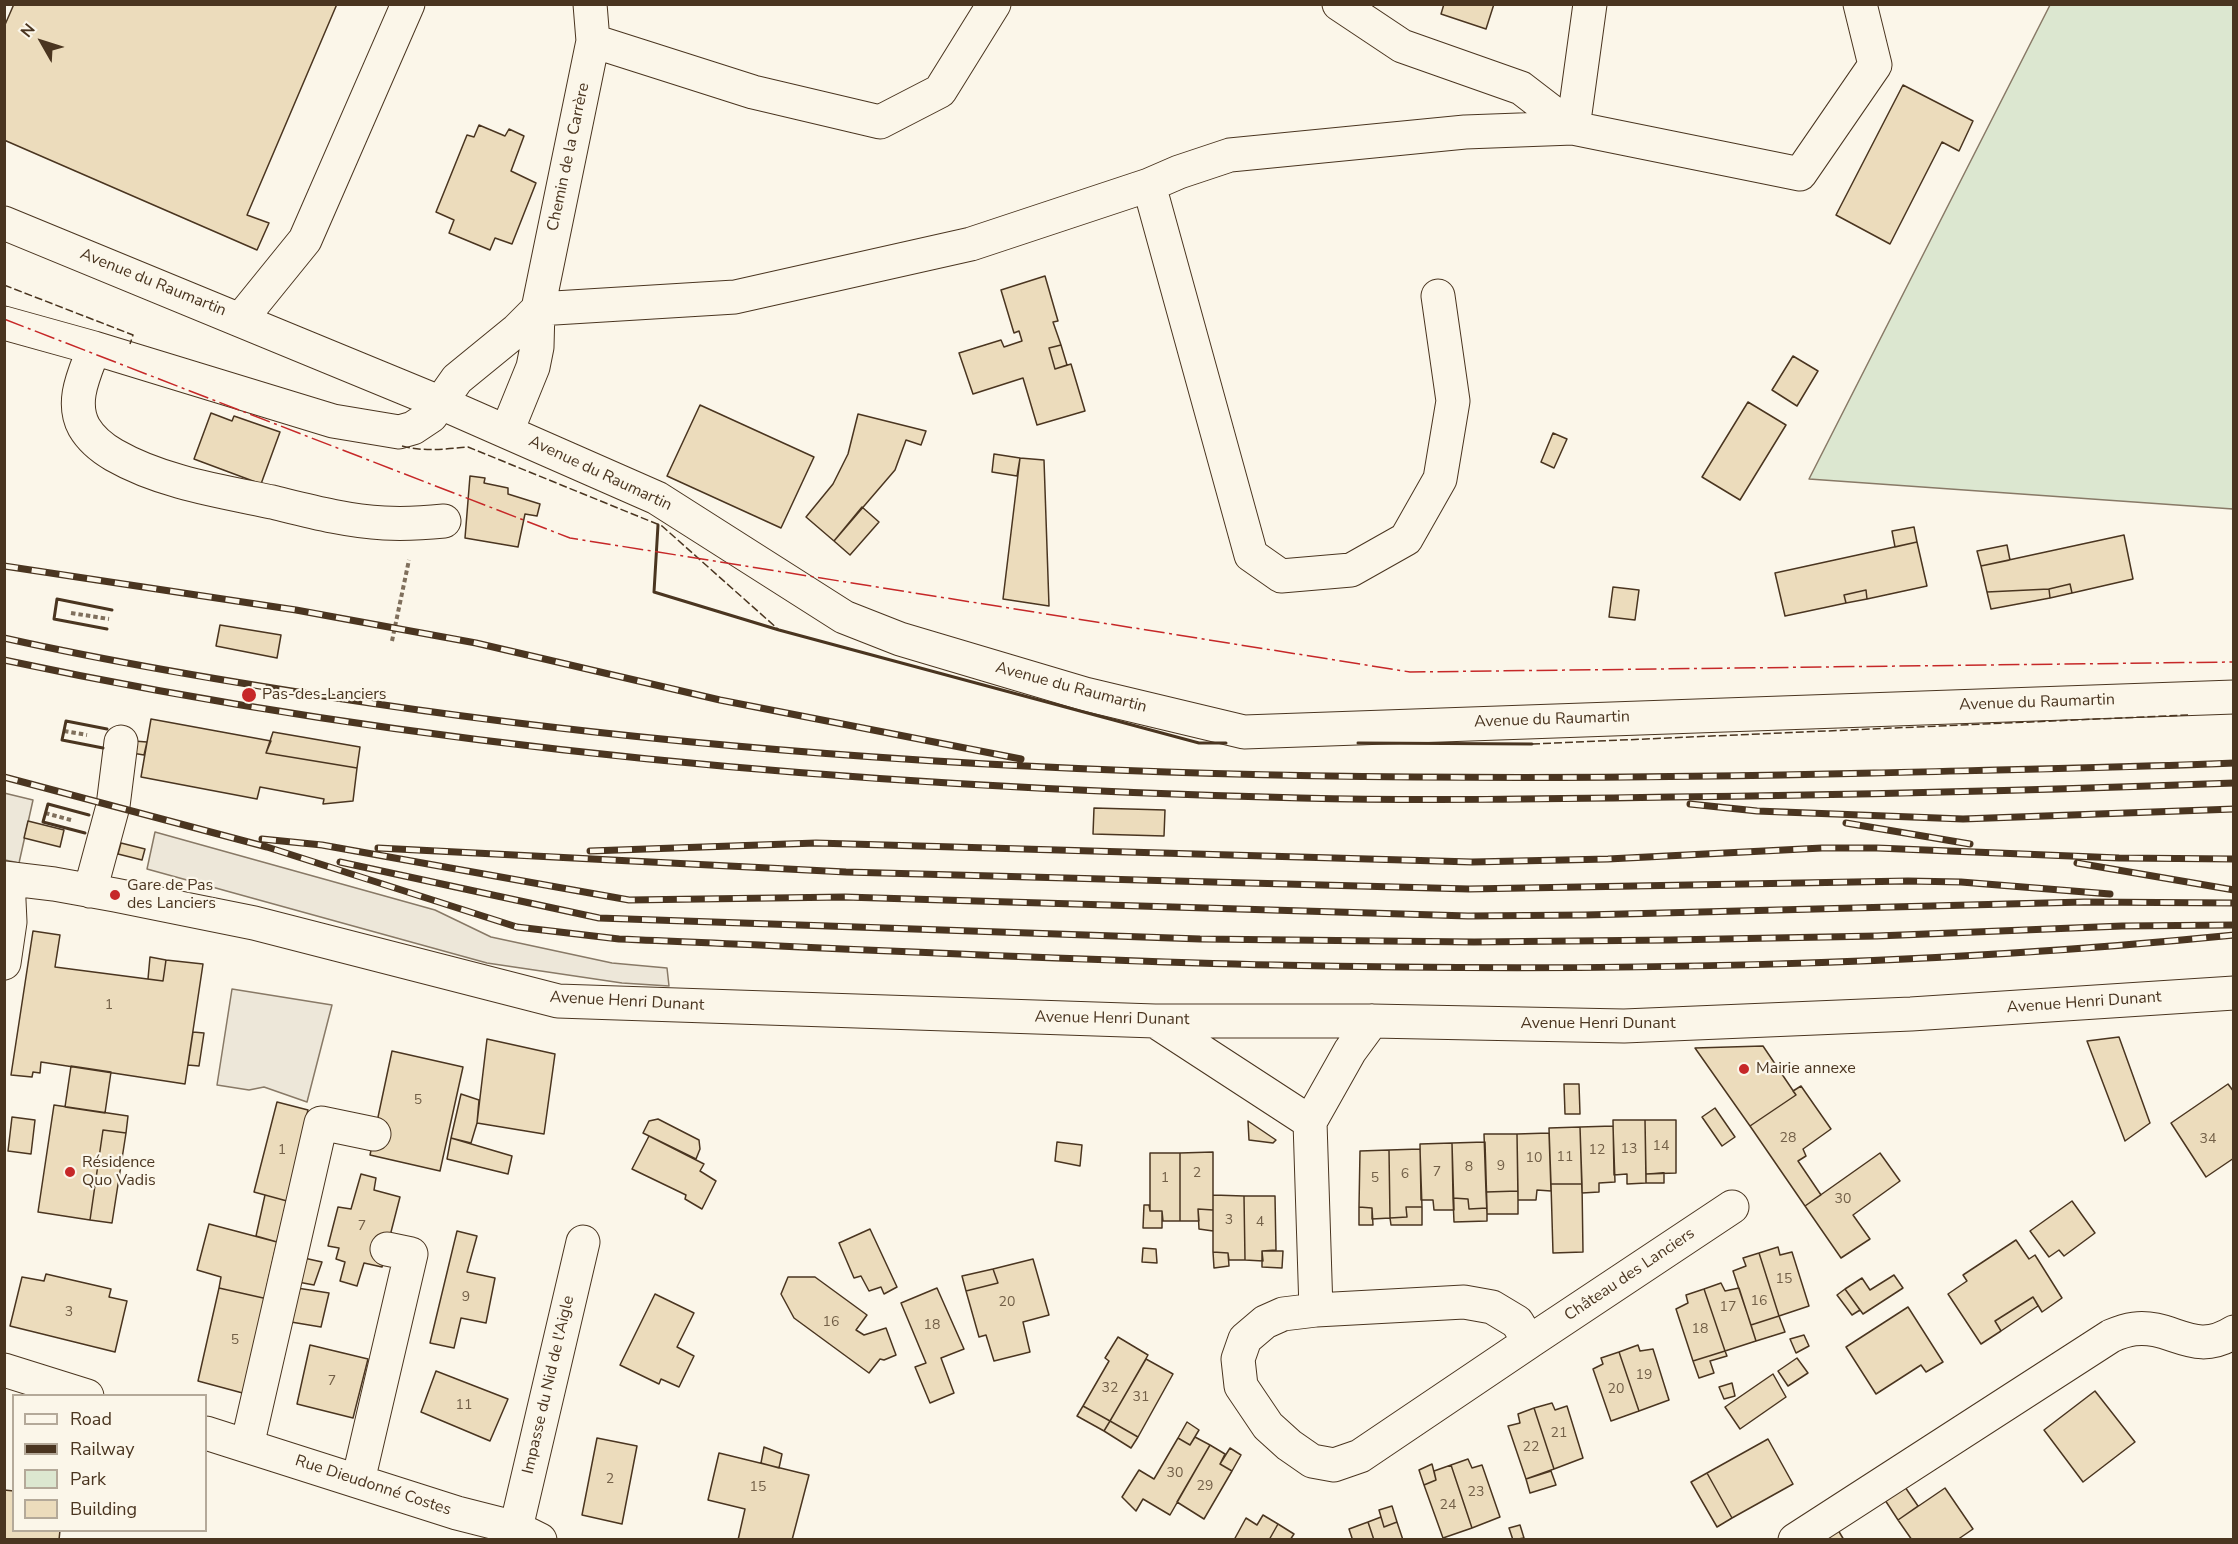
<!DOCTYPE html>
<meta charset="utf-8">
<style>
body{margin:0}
#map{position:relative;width:2238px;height:1544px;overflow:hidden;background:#fbf6e9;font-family:"Nunito Sans",sans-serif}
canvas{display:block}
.frame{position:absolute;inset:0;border:6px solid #4a3520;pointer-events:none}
.legend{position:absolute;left:12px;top:1394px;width:195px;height:138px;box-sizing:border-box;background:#fbf6e9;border:2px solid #b4a999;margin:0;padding:8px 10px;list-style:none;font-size:18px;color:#4a3520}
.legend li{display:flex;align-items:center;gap:12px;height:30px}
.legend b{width:30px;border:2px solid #b4a999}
.north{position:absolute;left:12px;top:12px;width:60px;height:60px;-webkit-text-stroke:4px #fbf6e9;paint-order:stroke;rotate:309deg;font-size:16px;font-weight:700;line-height:24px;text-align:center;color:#4a3520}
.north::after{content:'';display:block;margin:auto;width:21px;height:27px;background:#4a3520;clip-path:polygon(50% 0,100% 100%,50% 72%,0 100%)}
</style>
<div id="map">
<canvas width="2238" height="1544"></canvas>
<div class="frame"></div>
<ul class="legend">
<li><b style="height:8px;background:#fbf6e9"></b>Road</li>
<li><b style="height:8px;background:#4a3520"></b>Railway</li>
<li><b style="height:16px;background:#dce7d0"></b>Park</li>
<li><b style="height:16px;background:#ecdcbc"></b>Building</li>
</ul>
<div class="north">N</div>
</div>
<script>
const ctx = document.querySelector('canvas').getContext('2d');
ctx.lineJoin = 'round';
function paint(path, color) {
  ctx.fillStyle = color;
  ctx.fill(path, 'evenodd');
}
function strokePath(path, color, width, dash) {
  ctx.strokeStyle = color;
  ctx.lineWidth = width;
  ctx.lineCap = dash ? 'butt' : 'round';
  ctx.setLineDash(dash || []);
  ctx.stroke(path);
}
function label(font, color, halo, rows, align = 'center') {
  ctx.font = font + ' "Nunito Sans",sans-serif';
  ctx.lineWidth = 4.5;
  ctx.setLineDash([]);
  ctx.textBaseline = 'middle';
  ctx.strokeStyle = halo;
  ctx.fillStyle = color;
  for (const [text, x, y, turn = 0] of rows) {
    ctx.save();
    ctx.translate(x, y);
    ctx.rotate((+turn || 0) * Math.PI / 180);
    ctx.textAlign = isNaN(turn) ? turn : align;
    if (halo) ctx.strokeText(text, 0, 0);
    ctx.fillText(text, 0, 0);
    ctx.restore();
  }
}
const green = new Path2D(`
 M2050 5H2233V509L1809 479Z`);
const parking = new Path2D(`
 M4 793 33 800 19 863 5 860Z
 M155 832 435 910 491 937 612 963 667 968 669 986 622 983 487 963 147 869Z
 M232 989 332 1005 307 1102 264 1087 249 1090 217 1085Z`);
const building = new Path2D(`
 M14 4H337L247 215 269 223 257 250 4 140V27Z
 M1444 4H1494L1486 29 1441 14Z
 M1903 85 1973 121 1959 151 1942 142 1890 244 1836 215Z
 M479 125 505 136 509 129 524 136 511 171 536 183 512 244 495 238 490 250 449 233 454 220 436 212 467 135 474 137Z
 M1045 276 1058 321 1053 322 1061 345 1049 348 1055 369 1071 364 1085 411 1037 425 1023 378 973 394 959 353 1001 340 1004 347 1022 341 1019 331 1014 333 1001 290Z
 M1061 345 1067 365 1055 369 1049 348Z
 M1793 356 1818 371 1797 406 1772 390Z
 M1748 402 1786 425 1740 500 1702 477Z
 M700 405 814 457 781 528 667 476Z
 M211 413 232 421 234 416 280 432 261 484 194 459Z
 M858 414 926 431 921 445 906 440 895 470 834 541 806 517 833 484 848 454Z
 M1553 433 1567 439 1554 468 1541 462Z
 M994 454 1020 458 1017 476 992 472Z
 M1020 458 1044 460 1049 606 1003 599Z
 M470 476 485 478 484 483 508 488V494L540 504 537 516 525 514 518 547 465 538Z
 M862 507 879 522 850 555 834 541Z
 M1914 527 1917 542 1895 547 1892 531Z
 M2124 535 2133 579 2072 593 2070 584 2049 589 1987 592 1981 566Z
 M1917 542 1927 586 1867 599 1866 590 1844 595 1846 603 1785 616 1775 573Z
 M2007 545 2010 560 1981 566 1977 551Z
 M2070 584 2072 593 2050 598 2049 589Z
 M1613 587 1639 590 1635 620 1609 617Z
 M2049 589 2050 598 1991 609 1987 592Z
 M1866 590 1867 599 1846 603 1844 595Z
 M220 625 281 635 277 658 216 646Z
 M151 719 271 741 266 753 357 768 353 801 323 804 324 799 260 787 257 799 141 777Z
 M273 732 360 747 357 768 266 753Z
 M134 741 147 742 144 755 132 753Z
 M1094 808 1165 810 1164 836 1093 834Z
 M28 821 64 830 60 847 24 838Z
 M121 843 145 849 142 860 118 854Z
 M33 931 60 935 55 967 163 981 166 960 203 964 185 1084 41 1062 40 1073 33 1072 32 1077 11 1075Z
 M150 957 166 960 163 981 148 979Z
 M193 1032 204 1033 199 1066 188 1065Z
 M2119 1037 2150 1123 2125 1141 2087 1041Z
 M487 1039 555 1054 544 1134 477 1123Z
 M1763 1046 1796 1095 1750 1126 1695 1048Z
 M392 1051 463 1067 440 1171 370 1155Z
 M71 1066 111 1072 105 1113 65 1107Z
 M1564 1084H1579L1580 1114H1565Z
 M2228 1084 2234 1092V1158L2206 1177 2171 1123Z
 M1801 1086 1831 1129 1803 1149 1806 1156 1798 1161 1821 1195 1805 1206 1750 1126 1796 1095 1793 1091Z
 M461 1094 479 1100 477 1123 471 1143 451 1138Z
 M277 1102 308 1110 287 1201 254 1192Z
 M54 1105 128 1116 126 1133 103 1130 90 1220 38 1212Z
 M1715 1108 1735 1137 1722 1146 1702 1117Z
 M12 1117 35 1120 31 1154 8 1151Z
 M658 1119 699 1140 700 1149 696 1159 643 1133 649 1121Z
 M1613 1120H1645L1646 1183 1627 1184V1174L1614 1175Z
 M1645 1120H1676V1173L1646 1174Z
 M1248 1121 1276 1140 1273 1143 1249 1140Z
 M1613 1126 1615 1182 1599 1183V1192L1582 1193 1580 1127Z
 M1580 1127 1582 1184H1551L1549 1128Z
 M103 1130 126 1133 112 1223 90 1220Z
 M1549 1133 1551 1191 1537 1190 1536 1200H1518L1517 1134Z
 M1484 1134H1517L1518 1191 1486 1192Z
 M649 1136 704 1164 700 1171 716 1181 702 1209 685 1199 686 1195 632 1169Z
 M451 1138 512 1156 508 1174 447 1159Z
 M1057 1142 1082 1145 1080 1166 1055 1161Z
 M1485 1142 1487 1208 1469 1209 1468 1199 1453 1198 1452 1143Z
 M1452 1143 1454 1210H1434L1433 1200H1421L1420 1144Z
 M1420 1149 1422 1207H1406L1407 1217 1390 1218 1389 1150Z
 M1389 1150 1390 1218 1372 1219V1208L1359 1207 1360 1151Z
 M1213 1152V1210L1198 1209 1199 1221H1180V1153Z
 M1150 1153H1180V1221H1163L1162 1211H1150Z
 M1880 1153 1900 1181 1853 1215 1870 1239 1841 1258 1805 1206Z
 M1664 1173V1183H1646V1174Z
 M361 1174 376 1178 374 1190 400 1197 382 1267 364 1263 357 1286 340 1281 345 1262 336 1259 339 1248 328 1246 338 1207 351 1209Z
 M1551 1184H1582L1583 1252 1553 1253Z
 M1518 1191V1214H1487L1486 1192Z
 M265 1195 287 1201 277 1242 256 1236Z
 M1213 1195 1244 1196 1245 1260H1229L1228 1253 1213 1252Z
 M1244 1196H1275L1276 1250 1262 1251 1263 1261 1245 1260Z
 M1453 1198 1468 1199 1469 1209 1487 1208V1221L1454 1222Z
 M2072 1201 2095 1233 2064 1256 2059 1250 2049 1257 2030 1231Z
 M1144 1205H1149L1150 1211H1162V1228H1143Z
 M1359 1207 1372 1208 1373 1225H1359Z
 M1406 1207H1422V1225H1391L1390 1218 1407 1217Z
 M1198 1209 1213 1210V1231L1199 1229Z
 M209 1224 277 1242 267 1286 275 1288 272 1300 219 1288 221 1277 197 1270Z
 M870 1229 897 1287 884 1294 881 1287 869 1291 861 1276 854 1278 839 1243Z
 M457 1231 477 1236 467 1272 495 1278 486 1323 461 1318 454 1348 430 1343Z
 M2016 1240 2029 1259 2035 1255 2062 1298 2042 1312 2033 1297 1995 1321 2001 1331 1981 1344 1948 1294 1967 1281 1963 1275Z
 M1778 1247 1780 1255 1792 1252 1809 1306 1779 1316 1759 1253Z
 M1143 1248 1156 1249 1157 1263 1142 1262Z
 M1262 1251H1283L1282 1268 1262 1267Z
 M1213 1252 1228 1253 1229 1266 1214 1268Z
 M1759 1253 1779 1316 1751 1325 1733 1271 1746 1266 1743 1258Z
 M304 1258 322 1262 314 1285 298 1282Z
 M1033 1259 1049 1315 1023 1322 1030 1352 994 1361 986 1335 979 1337 966 1291 998 1283 993 1269Z
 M993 1269 998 1283 966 1291 962 1276Z
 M46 1274 111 1289 109 1297 127 1301 115 1352 10 1326 22 1277 44 1281Z
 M1894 1275 1903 1288 1863 1314 1845 1289 1862 1278 1870 1290Z
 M788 1277H815L867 1315 856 1330 864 1335 886 1328 896 1355 884 1360 880 1359 869 1373 794 1318 781 1294Z
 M1721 1283 1725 1291 1739 1288 1756 1341 1725 1351 1704 1289Z
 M219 1288 272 1300 250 1395 198 1381Z
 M297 1288 329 1293 321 1327 291 1322Z
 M937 1288 964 1349 941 1358 954 1393 930 1403 915 1367 926 1363 901 1303Z
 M1704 1289 1725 1351 1693 1361 1676 1309 1688 1303 1686 1295Z
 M1845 1289 1860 1310 1852 1315 1837 1295Z
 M655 1294 694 1313 677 1347 694 1356 679 1387 661 1379 659 1384 620 1365Z
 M2033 1297 2038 1306 2001 1331 1995 1321Z
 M1908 1307 1943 1362 1926 1372 1921 1365 1876 1394 1846 1347Z
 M1779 1316 1785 1332 1756 1341 1751 1325Z
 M1804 1335 1809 1346 1796 1353 1790 1339Z
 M1118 1337 1148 1355 1110 1421 1083 1406 1109 1361 1105 1358Z
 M310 1345 368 1359 353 1418 297 1404Z
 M1638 1345 1640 1351 1653 1349 1669 1400 1639 1411 1619 1352Z
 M1725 1351 1727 1356 1710 1361 1714 1373 1699 1378 1693 1361Z
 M1619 1352 1639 1411 1611 1421 1593 1369 1603 1364 1601 1358Z
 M1797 1358 1808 1373 1788 1386 1778 1371Z
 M1146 1359 1173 1374 1138 1437 1110 1421Z
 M436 1371 508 1399 490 1441 421 1412Z
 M1773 1374 1786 1397 1740 1429 1725 1407Z
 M1732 1383 1735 1396 1724 1399 1719 1387Z
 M2095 1391 2135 1442 2083 1482 2044 1430Z
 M1552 1403 1555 1410 1567 1406 1583 1458 1554 1469 1534 1408Z
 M1083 1406 1110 1421 1104 1431 1077 1416Z
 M1534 1408 1554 1469 1526 1479 1508 1426 1520 1423 1518 1414Z
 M1110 1421 1138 1437 1131 1448 1104 1431Z
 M1187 1422 1199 1430 1190 1445 1178 1438Z
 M1195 1437 1210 1445 1170 1515 1143 1499 1136 1511 1122 1497 1139 1470 1154 1479 1178 1438 1190 1445Z
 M597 1438 637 1446 622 1524 582 1515Z
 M1768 1439 1793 1484 1732 1518 1707 1473Z
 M1210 1445 1225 1454 1220 1464 1232 1471 1204 1519 1177 1502Z
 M764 1447 782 1454 779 1468 761 1463Z
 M1230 1448 1241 1455 1232 1471 1220 1464Z
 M719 1453 809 1475 792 1540H738L745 1509 708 1500Z
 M1468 1459 1472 1468 1482 1465 1500 1517 1472 1528 1451 1465Z
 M1432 1464 1436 1480 1424 1485 1419 1470Z
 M1451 1465 1472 1528 1443 1538 1424 1485 1436 1480 1434 1471Z
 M1551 1471 1556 1485 1530 1493 1526 1479Z
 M1707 1473 1732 1518 1717 1527 1691 1482Z
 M1905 1487 1918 1506 1898 1520 1885 1500Z
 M1945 1488 1973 1529 1957 1540H1912L1898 1520Z
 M4 1490 14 1491V1530H60L59 1540H4Z
 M1392 1506 1397 1522 1384 1527 1379 1510Z
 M1263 1515 1278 1524 1269 1540H1234L1246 1518 1257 1525Z
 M1381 1517 1384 1527 1397 1522 1403 1540H1374L1368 1522Z
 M1368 1522 1374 1540H1349L1352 1538 1349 1529Z
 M1278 1524 1294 1534 1290 1540H1269Z
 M1520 1525 1524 1538 1513 1540 1509 1528Z
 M1838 1530 1844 1540H1823Z`);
const path = new Path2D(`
 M71 613 109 619
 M392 641 409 560
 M64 731 87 735
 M45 813 71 820`);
const minor = new Path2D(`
 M1339 4 1402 46 1521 88 1573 128
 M593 41 753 92 880 122 940 91 994 4
 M1573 128 1590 4
 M1149 185 1251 555 1281 576 1351 570 1406 539 1440 479 1453 401 1438 296
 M4 223 441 403 657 498 844 617 900 639 1085 694 1244 732 2234 697
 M538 309 735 297 971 244 1149 185 1179 172 1230 155 1465 132 1573 128 1800 174 1875 65 1860 4
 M241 319 305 240 408 4
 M4 323 94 348
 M507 431 533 367 537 347 538 309 593 41 590 4
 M444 521C424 523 404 524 384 523 346 521 309 511 272 502 219 491 161 482 114 455 102 448 91 439 84 427 70 401 85 373 94 348L333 421 399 432 413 428 431 416 457 379 517 330 538 309
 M4 878 54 884 115 895 254 923 558 1001 1155 1021H1372L1624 1026 1911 1014 2234 993
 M90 891 113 806 121 742
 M4 963 10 922 8 879
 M1155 1021 1310 1122
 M1464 1302 1492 1307 1517 1322 1529 1342 1360 1456 1334 1465 1312 1461 1289 1445 1268 1426 1241 1386 1238 1359 1245 1339 1265 1322 1283 1314 1316 1310Z
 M1316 1310 1310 1122 1350 1051 1372 1021
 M1529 1342 1732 1207
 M4 1370 87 1396
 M206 1433 457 1513 516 1528 540 1540
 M247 1446 321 1123 374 1134
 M358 1481 411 1254 387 1249
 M516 1528 583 1242
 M1795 1540 2111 1336C2118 1333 2126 1330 2134 1329 2173 1324 2193 1358 2234 1332`);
const rail = new Path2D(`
 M4 566 296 610 476 643 720 700 1021 759
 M4 638C125 665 248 685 370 703 868 777 1371 785 1874 773 1994 770 2114 768 2234 763
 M4 660C430 751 865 787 1300 798 1424 801 1548 799 1671 797 1859 795 2046 790 2234 783
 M4 777 267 847 517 927 619 939C838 948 1057 960 1276 965 1595 972 1916 967 2234 935
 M1690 804 1757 811 1963 819 2234 809
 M1846 823 1970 844
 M262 839 322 845 629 900 845 897 1468 916 1585 915 2084 902 2234 903
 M378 848 846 872 1469 889 1908 881 1961 882 2110 894
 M590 851 816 843 1472 862 1608 859 1822 848H1877L2119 858 2234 859
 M340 862 599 918 1200 939 1474 942 1670 940 1877 936 2122 926 2234 925
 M2077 863 2234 890`);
const fence = new Path2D(`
 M4 285 133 335 130 344
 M402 446C424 452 446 449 468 447L662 526 779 630
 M1532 744 2188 715`);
const wall = new Path2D(`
 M658 525 654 592 779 630 1199 743H1226
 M107 629 54 619 57 599 112 610
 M1358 743 1532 744
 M103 748 62 740 66 721 107 729
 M85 833 43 822 48 804 89 815`);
const power = new Path2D(`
 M4 319 570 538 1410 672 2234 662`);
const markers = [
 [249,695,8,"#c62828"],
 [115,895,6,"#c62828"],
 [1744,1069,6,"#c62828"],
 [70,1172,6,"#c62828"]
];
const numberNames = [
 ["1",109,1006],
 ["5",418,1101],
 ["28",1788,1139],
 ["34",2208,1140],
 ["14",1661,1147],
 ["13",1629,1150],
 ["1",282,1151],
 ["12",1597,1151],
 ["11",1565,1158],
 ["10",1534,1159],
 ["9",1501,1167],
 ["8",1469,1168],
 ["7",1437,1173],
 ["2",1197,1174],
 ["6",1405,1175],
 ["1",1165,1179],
 ["5",1375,1179],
 ["30",1843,1200],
 ["3",1229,1221],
 ["4",1260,1223],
 ["7",362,1227],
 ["15",1784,1280],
 ["9",466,1298],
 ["16",1759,1302],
 ["20",1007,1303],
 ["17",1728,1308],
 ["3",69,1313],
 ["16",831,1323],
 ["18",932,1326],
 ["18",1700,1330],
 ["5",235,1341],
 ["19",1644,1376],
 ["7",332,1382],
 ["32",1110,1389],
 ["20",1616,1390],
 ["31",1141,1398],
 ["11",464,1406],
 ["21",1559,1434],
 ["22",1531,1448],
 ["30",1175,1474],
 ["2",610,1480],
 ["29",1205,1487],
 ["15",758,1488],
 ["23",1476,1493],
 ["24",1448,1506]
];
const streetNames = [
 ["Chemin de la Carrère",569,157,-78],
 ["Avenue du Raumartin",153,283,22],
 ["Avenue du Raumartin",600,474,25],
 ["Avenue du Raumartin",1071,688,15],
 ["Avenue du Raumartin",2037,703,-2],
 ["Avenue du Raumartin",1552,720,-2],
 ["Avenue Henri Dunant",627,1002,3],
 ["Avenue Henri Dunant",2084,1003,-4],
 ["Avenue Henri Dunant",1112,1019,1],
 ["Avenue Henri Dunant",1598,1024],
 ["Château des Lanciers",1630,1275,-34],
 ["Impasse du Nid de l'Aigle",549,1385,-77],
 ["Rue Dieudonné Costes",373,1486,18]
];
const poiNames = [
 ["Pas-des-Lanciers",262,695],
 ["Gare de Pas",127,886],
 ["des Lanciers",127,904],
 ["Mairie annexe",1756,1069],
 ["Résidence",82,1163],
 ["Quo Vadis",82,1181]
];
paint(green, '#dce7d0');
strokePath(green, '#887966', 1.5);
paint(parking, '#ede7d9');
strokePath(parking, '#887966', 1.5);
paint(building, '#ecdcbc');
strokePath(building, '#4a3520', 1.5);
strokePath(minor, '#4a3520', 35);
strokePath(path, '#7f6f5c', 4, [4.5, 3]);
strokePath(minor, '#fbf6e9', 33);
strokePath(rail, '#4a3520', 7);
strokePath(rail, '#fbf6e9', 4.5, [14]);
strokePath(fence, '#4a3520', 1.5, [8, 3]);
strokePath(wall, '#4a3520', 3);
strokePath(power, '#c62828', 1.5, [21, 4.5, 3, 4.5]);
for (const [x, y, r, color] of markers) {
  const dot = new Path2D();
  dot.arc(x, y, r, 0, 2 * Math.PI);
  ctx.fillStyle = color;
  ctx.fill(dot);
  strokePath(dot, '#fbf6e9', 2);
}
label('14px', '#725f47', null, numberNames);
label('16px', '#4a3520', '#fbf6e9', streetNames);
label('16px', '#4a3520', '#fbf6e9', poiNames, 'left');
</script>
